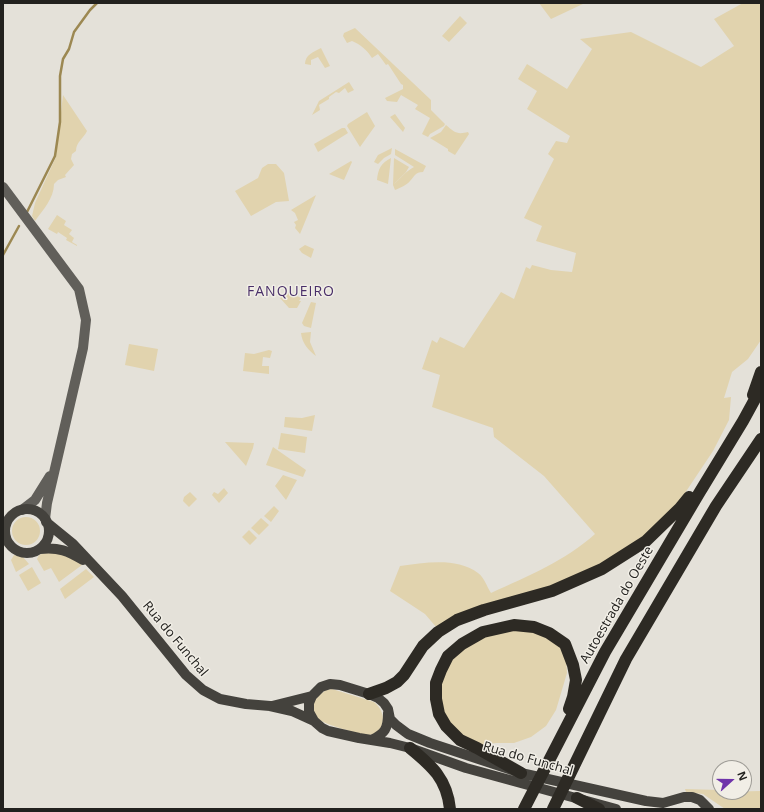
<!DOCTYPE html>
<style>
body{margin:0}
#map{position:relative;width:764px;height:812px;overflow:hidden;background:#e4e1d9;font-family:"Open Sans",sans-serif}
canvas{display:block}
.frame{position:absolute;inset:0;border:4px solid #22211e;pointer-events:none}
.north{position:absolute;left:712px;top:760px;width:40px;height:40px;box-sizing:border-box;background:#f1eee6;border:1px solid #9e9c96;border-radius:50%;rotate:69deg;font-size:11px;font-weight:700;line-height:16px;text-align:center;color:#22211e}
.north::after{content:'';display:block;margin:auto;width:14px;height:18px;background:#6f34aa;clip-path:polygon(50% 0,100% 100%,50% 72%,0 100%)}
</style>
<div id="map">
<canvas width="764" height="812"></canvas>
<div class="frame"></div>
<div class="north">N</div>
</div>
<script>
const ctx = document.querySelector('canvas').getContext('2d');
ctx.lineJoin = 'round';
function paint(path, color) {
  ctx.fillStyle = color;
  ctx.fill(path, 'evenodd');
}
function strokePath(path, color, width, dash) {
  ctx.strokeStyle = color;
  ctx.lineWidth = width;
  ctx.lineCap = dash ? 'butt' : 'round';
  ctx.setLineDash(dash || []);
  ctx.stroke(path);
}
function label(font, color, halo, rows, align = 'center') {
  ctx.font = font + ' "Open Sans",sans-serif';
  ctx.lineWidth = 3;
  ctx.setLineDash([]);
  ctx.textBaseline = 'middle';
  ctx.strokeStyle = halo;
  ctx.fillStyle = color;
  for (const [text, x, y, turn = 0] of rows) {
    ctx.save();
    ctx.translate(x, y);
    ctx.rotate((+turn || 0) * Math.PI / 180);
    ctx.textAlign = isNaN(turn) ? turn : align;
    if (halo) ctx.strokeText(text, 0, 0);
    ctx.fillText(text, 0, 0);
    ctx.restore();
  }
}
const green = new Path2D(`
 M539 3H585L551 19Z
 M743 3H761V340L748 359 732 372 724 398 731 397 729 420 713 451 677 505 643 537 600 565 551 587 437 628 425 614 390 591 400 566C425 563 456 557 478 573 484 577 487 587 491 593 528 576 565 561 595 534L544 476 494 437 493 428 432 407 440 375 422 369 432 340 437 343 440 337 464 348 501 292 514 299 526 267 530 269 532 265 551 270 572 272 576 253 536 241 542 226 524 218 554 159 548 154 556 141 567 143 570 136 527 109 537 91 518 79 527 64 567 89 592 49 580 39 631 32 701 67 734 46 714 19Z
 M460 16 467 23 449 42 442 36Z
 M355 28 431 100V110L445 124 444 126 430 134 428 137 422 134 430 118 415 109 418 105 401 95 397 102 387 101 385 98 403 89V85L401 84 388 64 386 65 378 54 372 58C366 49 361 45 352 41L347 43 343 36 344 33Z
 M321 48 330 66 325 68 318 57 311 60V65L305 64C305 55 313 52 321 48Z
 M349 82 354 90 348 93 345 88 339 93 336 92 329 97V99L319 105 320 110 312 115 319 101Z
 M63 95 87 131C84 138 76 142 76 151L72 154 71 159 74 165 65 175 66 177 58 180 54 184C54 198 43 210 35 221L32 216 35 203 56 157Z
 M367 112 375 126 360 147 347 126 348 124Z
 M395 114 405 128 403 132 390 117Z
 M446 125C454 132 457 135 468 132L469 134 455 155 448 151V149L430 138 441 132Z
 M342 128H345L348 133 318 152 314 144Z
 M392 148 391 154 384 158 378 164 374 162 378 155Z
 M395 149 426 166 423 172C415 172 414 177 410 181 407 185 400 188 395 190L393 185C400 179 406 171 414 167L395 155Z
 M391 158 388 184 377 180C378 169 381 163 391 158Z
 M394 158 409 167 406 172 393 185Z
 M351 161 352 162 344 180 329 174Z
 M268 164H276L284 173 289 201 276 202 251 216 235 191 258 178 262 168Z
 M316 195 300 234 295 228 296 225 294 222 298 220 295 213 291 210Z
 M57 215 66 221 64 225 72 230 69 234 74 238 72 242 77 245V246L66 240 67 238 58 232 57 234 48 229Z
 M305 245 314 249 311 258 302 253 299 249Z
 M289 292 301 298 299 301H301L297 308H289L280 298Z
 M311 302 316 303 311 328 304 326 302 323Z
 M311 332 310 342 316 356C308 350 302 343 301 333Z
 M129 344 158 349 154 371 125 365Z
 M269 350 272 351 270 358 263 357 262 366H269V374L243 371 245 353 254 354Z
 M315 415 312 431 284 427 285 417 302 418Z
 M281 433 307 437 305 453 278 449Z
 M225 442 254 443 253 448 246 466Z
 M273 447 306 470 303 477 266 465Z
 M283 475 297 480 286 500 275 486Z
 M224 488 228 493 219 503 212 495 214 492 218 494Z
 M190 492 197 499 189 507 183 501 184 497Z
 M274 506 279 511 271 522 264 516Z
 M12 531a14 14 0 1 1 28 0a14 14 0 1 1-28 0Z
 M261 518 269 525 259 535 251 528Z
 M249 530 257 538 250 545 242 537Z
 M56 552 76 560 82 565 59 582 51 568 44 571 37 559 39 555 44 553Z
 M14 555 23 557 29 564 16 572 11 560Z
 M32 567 41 583 28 591 19 575Z
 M86 569 94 577 65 599 60 589Z
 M527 626 565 644 567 673 556 710 546 726 531 737 514 743H496L473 746 441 716V670L467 641Z
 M332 689 374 702C389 714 385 737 364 735 354 732 321 724 316 717 312 711 313 704 315 698L326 690Z
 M685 789 720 790V792L761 791V809H725L703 794 686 792Z`);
const stream = new Path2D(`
 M26 214 55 156 60 122V76L63 59 69 49 74 32 90 10 97 3
 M3 255 19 226`);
const secondary = new Path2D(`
 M3 187 79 289 86 320 83 348 47 503 45 519
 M22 510 35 500 50 476`);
const primary = new Path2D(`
 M5 531a22 22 0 1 1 44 0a22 22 0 1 1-44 0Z
 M46 522 73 544 122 596 186 675 203 690 220 699 246 704 270 706 292 711 314 721
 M40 549C59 547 68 551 83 560
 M272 706 312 696
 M372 740C385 733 388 729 388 713
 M616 809 466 768 410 748 390 743 359 738 328 731 322 728 314 721 309 712V703L312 696 321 687 330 684 340 685 369 694 378 698 384 703 388 709 390 719 396 725 408 734 430 743 521 773 646 801 663 803 684 797H692L700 800 709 809`);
const highway = new Path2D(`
 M753 395 761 372
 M369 694 386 688 397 682 404 675 423 646 438 632 457 620 484 610 552 591 602 569 646 541 680 508 689 497
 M410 748C432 766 447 779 450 809
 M521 773 477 748 460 740 446 726 439 714 436 699V683L441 670 448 656 462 644 483 632 514 625 534 627 549 633 565 644 573 665 576 680 573 697 569 709
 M577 798 599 809
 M524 809 605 652 698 495 743 421 761 388
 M553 809 626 659 716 506 761 439`);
const streetNames = [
 ["Autoestrada do Oeste",617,605,-60],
 ["Rua do Funchal",175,639,50],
 ["Rua do Funchal",528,759,16]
];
const neighbourhoodNames = [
 ["FANQUEIRO",291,292]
];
paint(green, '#e1d3ae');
strokePath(stream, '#9c8852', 2.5);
strokePath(secondary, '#615f5a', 10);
strokePath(primary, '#44423d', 10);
strokePath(highway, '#2d2a24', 12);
label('13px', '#22211e', '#f1eee6', streetNames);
ctx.letterSpacing = '1px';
label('14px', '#492f69', '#f1eee6', neighbourhoodNames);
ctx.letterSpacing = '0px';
</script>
